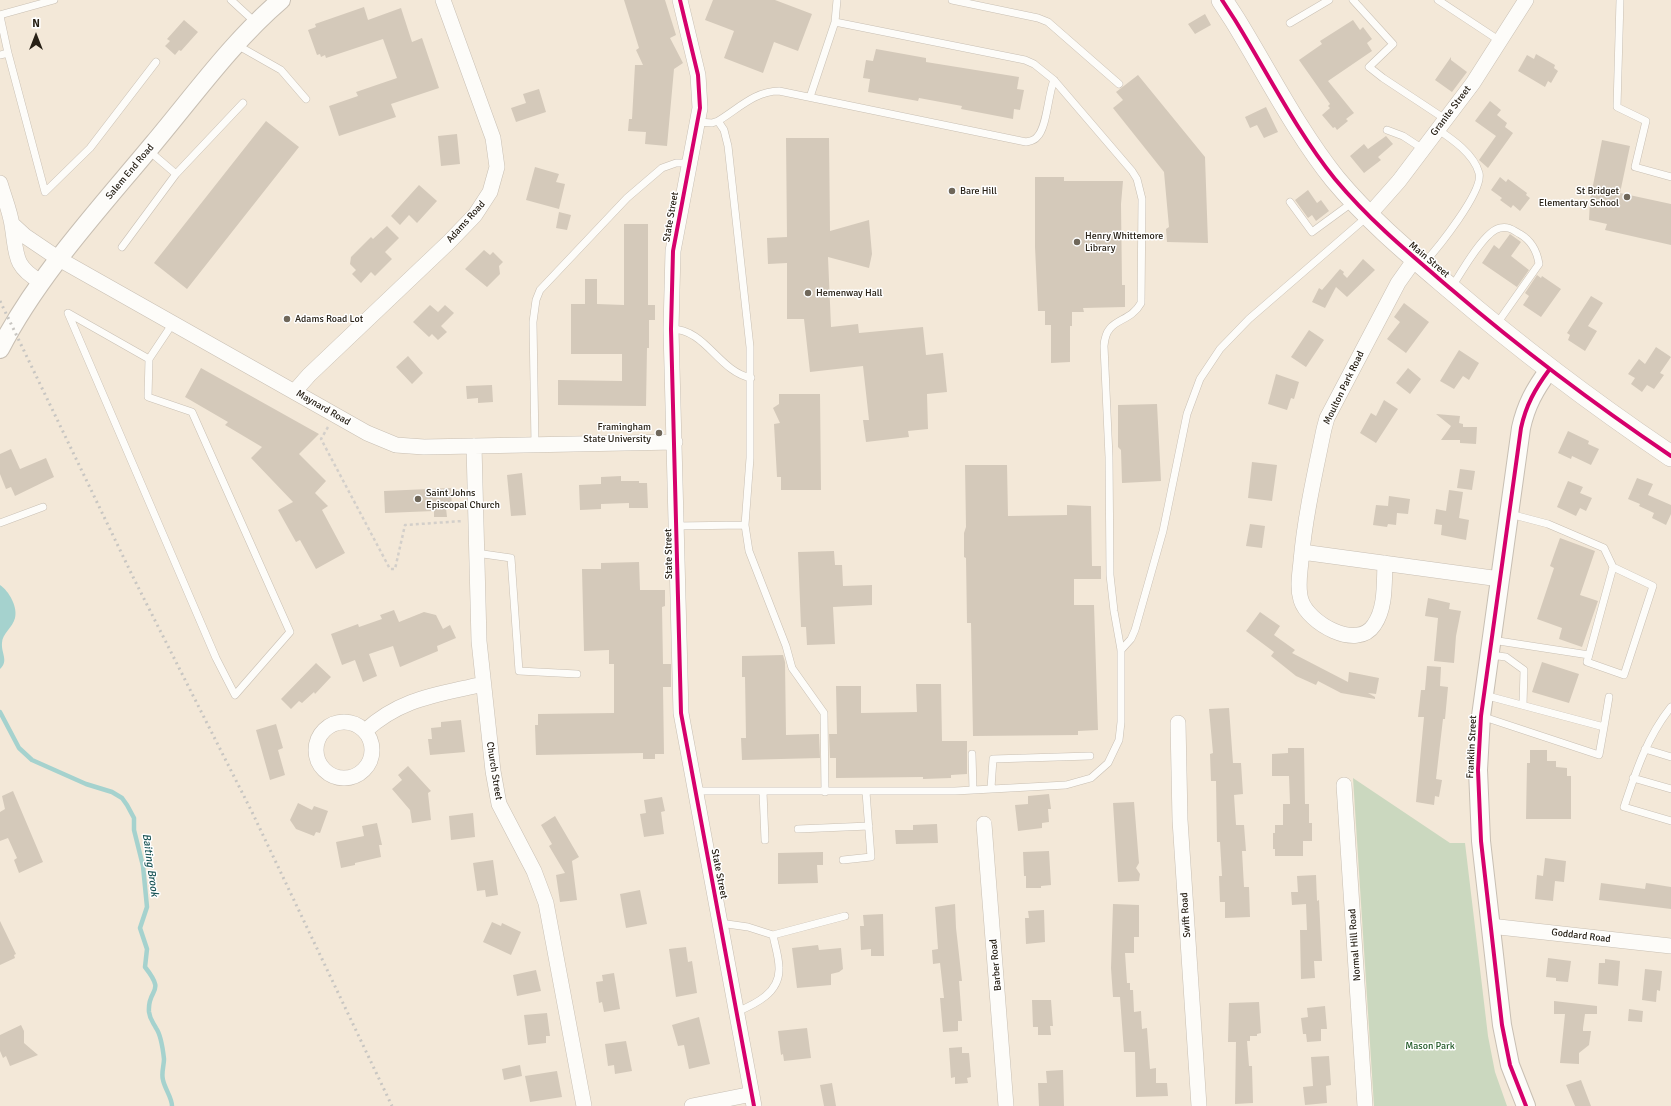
<!DOCTYPE html>
<style>
body{margin:0}
#map{position:relative;width:1671px;height:1106px;overflow:hidden;background:#f3e8d8;font-family:Signika,sans-serif}
canvas{display:block}
.north{position:absolute;left:16px;top:16px;width:40px;height:40px;-webkit-text-stroke:3px #fff;paint-order:stroke;rotate:0deg;font-size:11px;font-weight:700;line-height:16px;text-align:center;color:#282116}
.north::after{content:'';display:block;margin:auto;width:14px;height:18px;background:#282116;clip-path:polygon(50% 0,100% 100%,50% 72%,0 100%)}
</style>
<div id="map">
<canvas width="1671" height="1106"></canvas>
<div class="north">N</div>
</div>
<script>
const ctx = document.querySelector('canvas').getContext('2d');
ctx.lineJoin = 'round';
function paint(path, color) {
  ctx.fillStyle = color;
  ctx.fill(path, 'evenodd');
}
function strokePath(path, color, width, dash) {
  ctx.strokeStyle = color;
  ctx.lineWidth = width;
  ctx.lineCap = dash ? 'butt' : 'round';
  ctx.setLineDash(dash || []);
  ctx.stroke(path);
}
function label(font, color, halo, rows, align = 'center') {
  ctx.font = font + ' Signika,sans-serif';
  ctx.lineWidth = 3;
  ctx.setLineDash([]);
  ctx.textBaseline = 'middle';
  ctx.strokeStyle = halo;
  ctx.fillStyle = color;
  for (const [text, x, y, turn = 0] of rows) {
    ctx.save();
    ctx.translate(x, y);
    ctx.rotate((+turn || 0) * Math.PI / 180);
    ctx.textAlign = isNaN(turn) ? turn : align;
    if (halo) ctx.strokeText(text, 0, 0);
    ctx.fillText(text, 0, 0);
    ctx.restore();
  }
}
const green = new Path2D(`
 M1353 778 1450 843H1465L1488 1036 1495 1072 1507 1106H1374Z`);
const water = new Path2D(`
 M0 585C9 591 18 607 15 618 13 627 2 634 2 643 1 653 9 661 0 669Z`);
const stream = new Path2D(`
 M0 712 19 748 32 760 86 784 112 792 122 798 127 805 134 818V830L143 866 147 907 140 928 147 949 145 967C167 995 147 987 149 1012 150 1020 153 1022 156 1028 161 1035 163 1050 164 1059 164 1066 161 1073 163 1080 165 1089 172 1098 172 1106`);
const building = new Path2D(`
 M624 0H665L676 35 670 38 683 63 674 69 667 146 645 144 646 132 628 131 629 119H632L635 65H643L636 50 639 48Z
 M713 0H775L812 14 798 51 774 42 763 73 724 58 734 31 705 20Z
 M364 7 368 20 401 8 412 42 422 38 439 88 391 104 396 117 339 136 329 106 358 96 356 92 397 78 383 39 326 58 325 55 321 57 320 54 317 55 308 30 316 27 315 24Z
 M1205 14 1211 25 1195 34 1188 24Z
 M184 20 198 32 181 51 179 50 175 55 165 46 170 41 167 39Z
 M1353 20 1360 30 1363 27 1372 39 1367 43 1372 51 1328 81 1354 113 1346 119 1348 121 1337 130 1335 127 1333 128 1322 115 1330 108 1328 106 1330 104 1299 60 1322 44 1320 41Z
 M876 49 926 58V62L1019 77 1017 89 1024 90 1020 110 1014 109 1013 119 961 109 962 106 919 98 918 101 868 92 870 79 863 78 866 60 873 61Z
 M1536 54 1555 65 1554 68 1558 71 1551 83 1548 81 1545 87 1518 71 1527 55 1534 59Z
 M1451 57V60L1467 72 1452 92 1435 80Z
 M1138 75 1205 157 1208 243 1167 242 1166 229 1169 227 1164 172 1113 108 1123 100 1116 92Z
 M539 89 546 112 516 122 511 108 526 103 523 94Z
 M1490 101 1501 110 1497 115 1507 123 1505 127 1513 133 1488 168 1479 160 1496 136 1475 121Z
 M1266 107 1278 132 1264 138 1257 125 1250 128 1245 117Z
 M266 121 299 147 187 289 154 263Z
 M457 134 460 164 441 166 438 136Z
 M1386 136 1393 144 1378 157 1381 160 1364 173 1350 156 1364 144 1368 149Z
 M786 138H829L830 231 869 220 872 254 869 268 828 257 831 327 858 324 859 333 923 327 926 355 943 353 947 392 927 394 928 429 908 431 909 437 866 442 863 420H869L863 366 810 372 804 319H787V263L768 264 767 238 787 237Z
 M1602 140 1630 146 1620 193 1671 204V245L1605 230 1607 224 1589 220 1590 200Z
 M535 167 559 174 556 182 565 184 559 209 526 200Z
 M1035 177H1064V181H1123L1121 204 1122 285H1125V307L1083 308 1084 312H1072V326H1070V362L1051 363V325H1045V311H1038L1035 247Z
 M1500 177 1506 182 1508 179 1527 193 1526 195 1530 198 1520 211 1513 205 1511 208 1500 200 1502 198 1491 190Z
 M419 185 437 201 417 223 409 215 400 225 391 216Z
 M1308 190 1317 203 1321 200 1329 211 1316 221 1312 215 1308 218 1295 200Z
 M559 212 571 215 567 230 556 228Z
 M624 224H648V305H655V320H649V348H647L646 406 558 405V380L622 381V354H571V304H585V279H597V304L624 305Z
 M387 226 399 238 385 252 392 259 375 276 371 272 361 283 352 274 356 270 350 264 351 257 371 237 373 239Z
 M1510 234 1521 242 1511 256 1529 270 1517 287 1482 263 1494 245 1499 249Z
 M484 250 490 255 493 252 503 262 499 266 500 274 487 287 465 269Z
 M1363 259 1375 270 1347 297 1336 287 1325 308 1312 302 1319 288 1322 290 1340 269 1344 272 1343 274 1347 278Z
 M1537 275 1541 278 1542 276 1561 289 1541 317 1523 305 1529 296 1525 293Z
 M1591 296 1603 303 1588 326 1597 331 1585 351 1568 340 1570 335 1567 333Z
 M1404 303 1429 322 1406 353 1387 339 1400 322 1394 317Z
 M430 305 438 312 445 305 454 313 441 326 447 332 438 340 432 334 429 337 413 322Z
 M1309 330 1324 340 1306 367 1291 357Z
 M1656 347 1671 357 1660 373 1664 375 1654 389 1647 385 1642 392 1631 384 1635 378 1628 374 1639 359 1645 364Z
 M1459 350 1479 363 1469 380 1463 376 1454 389 1440 381Z
 M408 356 423 373 412 384 396 367Z
 M201 368 319 434 299 454 326 481 315 493 328 506 322 510 345 553 316 569 300 540 296 542 278 510 293 502 251 458 262 447 225 425 228 422 185 397Z
 M1408 368 1421 379 1410 394 1396 383Z
 M1276 374 1299 382 1294 399 1291 398 1287 410 1268 404Z
 M492 385 493 402 478 403V398L467 399 466 386Z
 M779 394H820L821 490H781V477H777L774 424 780 423 773 408 779 404Z
 M1384 400 1398 409 1376 443 1360 433 1371 413 1376 416Z
 M1157 404 1161 481 1122 483 1121 450 1118 447V405Z
 M1436 414 1460 416 1459 423 1463 424V427H1477L1476 444 1460 443V440H1441L1451 426Z
 M1568 431 1589 441 1588 444 1599 449 1591 465 1572 456 1571 459 1558 453Z
 M11 449 20 469 46 458 54 477 15 496 11 487 6 489 0 474V454Z
 M1252 462 1277 465 1272 501 1248 498Z
 M965 465H1007L1008 516 1067 515V505L1091 506 1092 566H1101V579H1074V605H1094L1098 730 1078 731V735L973 736 971 623H967L966 558 964 557V533L966 527Z
 M1460 469 1475 471 1472 490 1457 488Z
 M522 473 526 515 511 516 507 475Z
 M621 476V481H639V483H647L648 508H629V503L601 504V509L580 510 579 485 601 484V477Z
 M1637 478 1653 484 1648 495 1671 505V514L1666 525 1652 518 1654 513 1639 506 1640 504 1628 499Z
 M1568 481 1583 487 1580 493 1592 498 1586 511 1580 508 1576 516 1557 507Z
 M451 488 452 507 446 508 447 517H434V511L385 513 384 491Z
 M1449 490 1463 492 1459 518 1469 520 1466 540 1441 535 1442 525 1434 524 1436 509 1446 511Z
 M1389 496 1410 499 1408 514 1397 513 1396 525 1388 524 1387 527 1373 525 1376 505 1388 506Z
 M1250 524 1265 526 1262 548 1246 546Z
 M1560 538 1595 551 1580 595 1598 601 1582 647 1559 639 1562 628 1537 619 1554 568 1550 566Z
 M834 551 835 565H842L843 586 872 585V605L833 607 835 644 807 645 806 627H801L798 552Z
 M639 562 640 590H665V606L662 607 663 664H671V687H663L664 754H655V759H643V753L536 755 535 725H538V714L614 713V664H609V650L584 651 582 569H601V563Z
 M1428 598 1450 603 1449 609 1461 611 1456 636 1454 663 1434 661 1438 618 1425 616Z
 M394 610 399 622 424 612 436 615 443 629 450 625 456 638 437 646 438 651 400 667 393 646 369 654 377 676 363 682 355 660 342 665 331 634 358 624 359 627 382 619 380 615Z
 M1260 612 1280 626 1274 635 1295 650 1292 653 1348 682 1349 672 1379 678 1376 694 1368 693 1375 697V699L1341 693 1318 681 1316 685 1296 676 1271 656 1274 652 1246 631Z
 M783 655 785 662 786 735 819 734 820 758 742 760 741 738H746L745 677H742V656Z
 M1542 662 1579 674 1569 703 1532 692Z
 M316 663 331 677 315 694 314 692 302 703 299 701 291 709 281 699Z
 M1427 666 1441 667 1440 686 1448 687 1445 719H1443L1436 779 1442 780 1439 797 1435 796 1434 805 1416 802 1424 717H1418L1421 690H1425Z
 M916 684H941L942 741H967V774L951 775V778L923 779V777L836 778V758H830L829 734H837L836 686H861V713L917 712Z
 M1229 708 1233 763H1241L1243 794 1234 795 1236 825H1244L1246 851H1242L1244 887H1249L1250 917 1225 918V902H1220L1219 876H1222L1220 842H1217L1216 781H1211L1210 754 1213 753 1209 709Z
 M461 720 465 752 430 755 428 739H432L431 728 441 727V722Z
 M276 724 283 748 278 750 285 775 270 780 256 730Z
 M1288 748H1304L1305 804H1309V823H1312V841H1303V856H1275V849H1273V833H1275V825H1283V804H1290L1289 776H1272V754L1288 753Z
 M1530 750H1547V761H1556V767L1567 768V776H1571V819H1526L1527 763H1530Z
 M408 766 431 791 428 793 431 820 412 823 410 810 392 789 402 780 398 775Z
 M13 791 43 862 19 873 14 860 17 858 8 838 0 841V812L5 809 2 796Z
 M1049 794 1051 809H1048L1049 822 1042 823V828L1018 831 1015 805 1028 804V796Z
 M662 797 665 811 661 812 664 834 644 837 640 814 646 813 644 800Z
 M1134 802 1139 863 1136 868 1140 874 1139 881 1118 882 1113 803Z
 M298 803 312 810 314 806 328 811 320 833 316 832 314 836 296 829 290 820Z
 M473 813 475 837 451 840 449 816Z
 M555 816 579 857 572 861 577 900 560 902 556 875 565 873 549 846 552 844 541 825Z
 M377 823 382 845H379L381 857 355 863V865L341 868 336 842 364 836 362 826Z
 M937 824 938 843 896 844 895 830H913V825Z
 M1049 851 1051 885 1041 886V888H1026V876H1024L1023 852Z
 M823 852V865H817L818 883 778 884V853Z
 M1545 858 1566 861 1564 882 1555 881 1553 901 1535 899 1537 875 1543 876Z
 M493 860 498 895 486 897 485 890 477 891 473 863Z
 M1316 875 1317 901 1319 900 1322 961H1314L1315 978 1301 979 1300 930H1307L1306 904 1292 905 1291 892H1298L1297 876Z
 M1601 883 1645 889 1646 883 1671 887V909L1599 900Z
 M640 890 647 924 626 928 620 894Z
 M955 904 956 928 962 981H959L962 1021H958V1031L943 1032 940 998H944L940 963 933 964 932 950 938 949 935 907Z
 M1113 904 1139 905V937H1134V953H1125L1127 983H1130V990H1133L1134 1012 1141 1011 1142 1029 1147 1028 1150 1069 1156 1068V1083H1167L1168 1096 1136 1097 1135 1052H1124L1120 997H1113L1111 968Z
 M1044 910 1045 942 1026 944 1025 918H1029L1028 911Z
 M883 914 884 956H871V949L861 950 860 926H864L863 915Z
 M0 921 16 954 14 955 15 958 0 965Z
 M492 922 501 926 502 923 521 932 511 955 483 942Z
 M818 945 819 950 841 948 843 969 839 972 831 974V985L797 988 792 948Z
 M686 947 688 962 692 961 697 993 676 997 669 949Z
 M1548 958 1571 961 1568 982 1556 981V978L1546 977Z
 M1605 959 1620 961 1618 986 1598 984 1599 963H1605Z
 M1645 969 1662 971 1660 991 1657 990 1656 1002 1642 1000Z
 M536 970 541 991 517 996 513 975Z
 M614 973 620 1009 604 1012 602 1002 599 1003 596 982 603 981 602 975Z
 M1032 1000H1051L1053 1026H1050L1051 1035H1038V1027H1033Z
 M1554 1001 1597 1006V1014H1585L1583 1028V1031H1591L1589 1045 1579 1053V1064L1560 1063 1565 1014H1554Z
 M1259 1002 1261 1033 1257 1034V1036H1250V1041H1247L1249 1066H1252L1253 1103 1235 1104 1236 1042H1228L1229 1003Z
 M1325 1006 1327 1029H1321V1041L1307 1042 1306 1034H1303L1301 1018 1308 1017 1307 1008Z
 M1629 1009 1643 1011 1642 1022 1628 1021Z
 M547 1013 550 1036H546V1043L528 1045 524 1015Z
 M699 1017 710 1064 689 1069 684 1045 678 1046 672 1025Z
 M21 1025 24 1031V1043L38 1055 10 1066 6 1056 3 1058 0 1051V1035Z
 M807 1028 811 1058 784 1061 783 1054 781 1055 778 1031Z
 M626 1041 632 1071 615 1074 614 1065 608 1066 605 1044Z
 M962 1047V1053H969L971 1077 967 1078 968 1083 955 1084V1077L951 1078 949 1048Z
 M1329 1056 1331 1085 1326 1086 1327 1103 1305 1105 1303 1087 1313 1086 1311 1057Z
 M520 1065 522 1076 504 1080 502 1069Z
 M1063 1070 1064 1106H1039L1038 1083H1047L1046 1071Z
 M557 1071 562 1097 530 1102 525 1076Z
 M1581 1080 1591 1106H1575L1566 1085Z
 M832 1083 836 1106H824L820 1085Z`);
const path = new Path2D(`
 M328 427 321 439 390 569H395L405 525 463 521`);
const service = new Path2D(`
 M231 0 256 23
 M952 0 1038 18 1048 22 1119 84
 M1353 0 1393 44 1369 67 1383 78 1445 119
 M1438 0 1500 41
 M1620 0 1617 107 1646 121 1635 167 1671 177
 M0 15 54 0
 M0 16 8 53 0 55
 M835 22 837 0
 M1290 23 1329 0
 M237 45 281 70 306 99
 M8 53 45 192 90 148 156 62
 M718 121 724 130 728 146 750 347V458L745 525
 M698 122 712 123 718 121C738 109 755 91 779 91L1026 142C1030 141 1034 141 1037 137 1047 128 1048 94 1054 80
 M1387 130 1403 136 1423 149
 M148 150 176 174 243 103
 M1290 202 1312 232 1353 202
 M122 247 176 174
 M1424 263C1437 249 1484 191 1479 173 1474 154 1452 139 1437 129
 M1452 287C1460 274 1485 230 1500 228 1508 226 1513 230 1520 234 1532 241 1537 251 1539 264L1496 325
 M671 329C706 329 718 371 751 378
 M149 359 148 397 192 412 290 632 235 695 216 658 68 313 149 359 173 323
 M535 445 533 322 536 300 540 290 627 198 662 168 676 163H689
 M1510 514 1548 524 1604 548 1613 567 1587 662 1624 675 1653 586 1613 567
 M0 523 43 507
 M676 526 745 525 749 551 786 646 792 668 824 713 825 792
 M476 553 511 558 519 671 577 674
 M1492 640 1589 655
 M1121 650 1131 639 1135 630 1163 531 1187 414 1200 379 1220 349 1249 319 1368 216
 M1490 655 1506 657 1524 670 1523 705
 M1484 695 1604 727 1609 697
 M1671 707C1647 737 1636 771 1624 807L1671 821
 M1481 716 1599 755 1604 727
 M1645 749 1671 757
 M972 754 973 790
 M1633 778 1671 789
 M991 788 993 759 1090 756
 M696 791H955L1066 785 1091 778 1108 763 1119 740 1121 722V650L1114 611 1110 575 1109 457 1104 346C1106 316 1129 325 1141 303L1142 199 1137 179 1132 171 1054 80 1034 64 1025 60 835 22 810 97
 M763 792 765 840
 M798 829 869 826
 M843 860 871 857 866 792
 M720 923 748 927 773 935 845 916
 M737 1012C755 1004 780 993 779 968 779 957 775 946 773 935`);
const minor = new Path2D(`
 M680 0 698 75 700 108 673 251 671 329 681 713 754 1106
 M0 183C4 197 10 211 12 225 17 255 13 266 41 282
 M1368 216 1399 181 1473 83 1526 0
 M12 224 25 236 59 259 367 433 396 445 424 447 675 442
 M295 391 309 375 449 242 475 215 490 192 497 167 493 138 443 0
 M474 446 479 641 493 771 499 804 534 871 546 903 584 1106
 M1302 552 1500 579
 M1385 563C1384 583 1386 608 1374 625 1357 651 1308 623 1301 600 1297 587 1300 573 1301 561 1305 516 1315 473 1324 429L1327 418 1398 283 1415 259
 M316 750a28 28 0 1 1 56 0a28 28 0 1 1-56 0Z
 M1178 723 1180 820 1199 1106
 M365 731C401 698 437 695 483 684
 M1344 785 1365 1106
 M984 824 1006 1106
 M1490 926 1671 946
 M692 1106 752 1094`);
const tertiary = new Path2D(`
 M0 349C38 275 101 207 154 143 195 94 233 41 281 0
 M1526 1106 1510 1065 1502 1025 1481 841 1478 770 1481 716 1521 428C1526 405 1535 389 1549 370`);
const secondary = new Path2D(`
 M1222 0 1235 20C1267 72 1297 132 1335 179 1370 221 1410 254 1451 289 1521 349 1594 404 1671 456`);
const rail = new Path2D(`
 M0 301 134 579 252 812 392 1106`);
const cycleway = new Path2D(`
 M680 0 698 75 700 108 673 251 671 329 681 713 754 1106
 M1222 0 1235 20C1267 72 1297 132 1335 179 1370 221 1410 254 1451 289 1521 349 1594 404 1671 456
 M1526 1106 1510 1065 1502 1025 1481 841 1478 770 1481 716 1521 428C1526 405 1535 389 1549 370`);
const markers = [
 [952,191,4,"#6f675a"],
 [1627,197,4,"#6f675a"],
 [1077,242,4,"#6f675a"],
 [808,293,4,"#6f675a"],
 [287,319,4,"#6f675a"],
 [659,433,4,"#6f675a"],
 [418,499,4,"#6f675a"]
];
const streetNames = [
 ["Granite Street",1451,111,-53],
 ["Salem End Road",130,172,-50],
 ["State Street",671,217,-80],
 ["Adams Road",466,222,-48],
 ["Main Street",1429,260,40],
 ["Moulton Park Road",1344,388,-64],
 ["Maynard Road",323,408,30],
 ["State Street",669,554,-91],
 ["Franklin Street",1472,747,-87],
 ["Church Street",494,771,81],
 ["State Street",719,874,79],
 ["Swift Road",1186,915,-94],
 ["Goddard Road",1581,936,7],
 ["Normal Hill Road",1355,945,-94],
 ["Barber Road",996,965,-95]
];
const poiNames = [
 ["Bare Hill",960,191],
 ["St Bridget",1619,191,"right"],
 ["Elementary School",1619,203,"right"],
 ["Henry Whittemore",1085,236],
 ["Library",1085,248],
 ["Hemenway Hall",816,293],
 ["Adams Road Lot",295,319],
 ["Framingham",651,427,"right"],
 ["State University",651,439,"right"],
 ["Saint Johns",426,493],
 ["Episcopal Church",426,505]
];
const parkNames = [
 ["Mason Park",1430,1046]
];
const waterNames = [
 ["Baiting Brook",150,865,82]
];
paint(green, '#cbd8bf');
paint(water, '#a5d2ce');
strokePath(stream, '#a5d2ce', 4.5);
paint(building, '#d4c9ba');
strokePath(service, '#c8bfb3', 8);
strokePath(minor, '#c8bfb3', 16);
strokePath(tertiary, '#c8bfb3', 20);
strokePath(secondary, '#c8bfb3', 22);
strokePath(path, '#d3cfca', 2.5, [3, 3]);
strokePath(service, '#fdfcf9', 7);
strokePath(minor, '#fdfcf9', 15);
strokePath(tertiary, '#fdfcf9', 18);
strokePath(secondary, '#fdfcf9', 21);
strokePath(rail, '#c8c6c2', 3, [2, 4]);
strokePath(cycleway, '#d6006c', 4);
for (const [x, y, r, color] of markers) {
  const dot = new Path2D();
  dot.arc(x, y, r, 0, 2 * Math.PI);
  ctx.fillStyle = color;
  ctx.fill(dot);
  strokePath(dot, '#fff', 1.5);
}
label('10px', '#282116', '#fff', streetNames);
label('10px', '#282116', '#fff', poiNames, 'left');
label('10px', '#215927', '#fff', parkNames);
label('italic 11px', '#155153', '#fff', waterNames);
</script>
